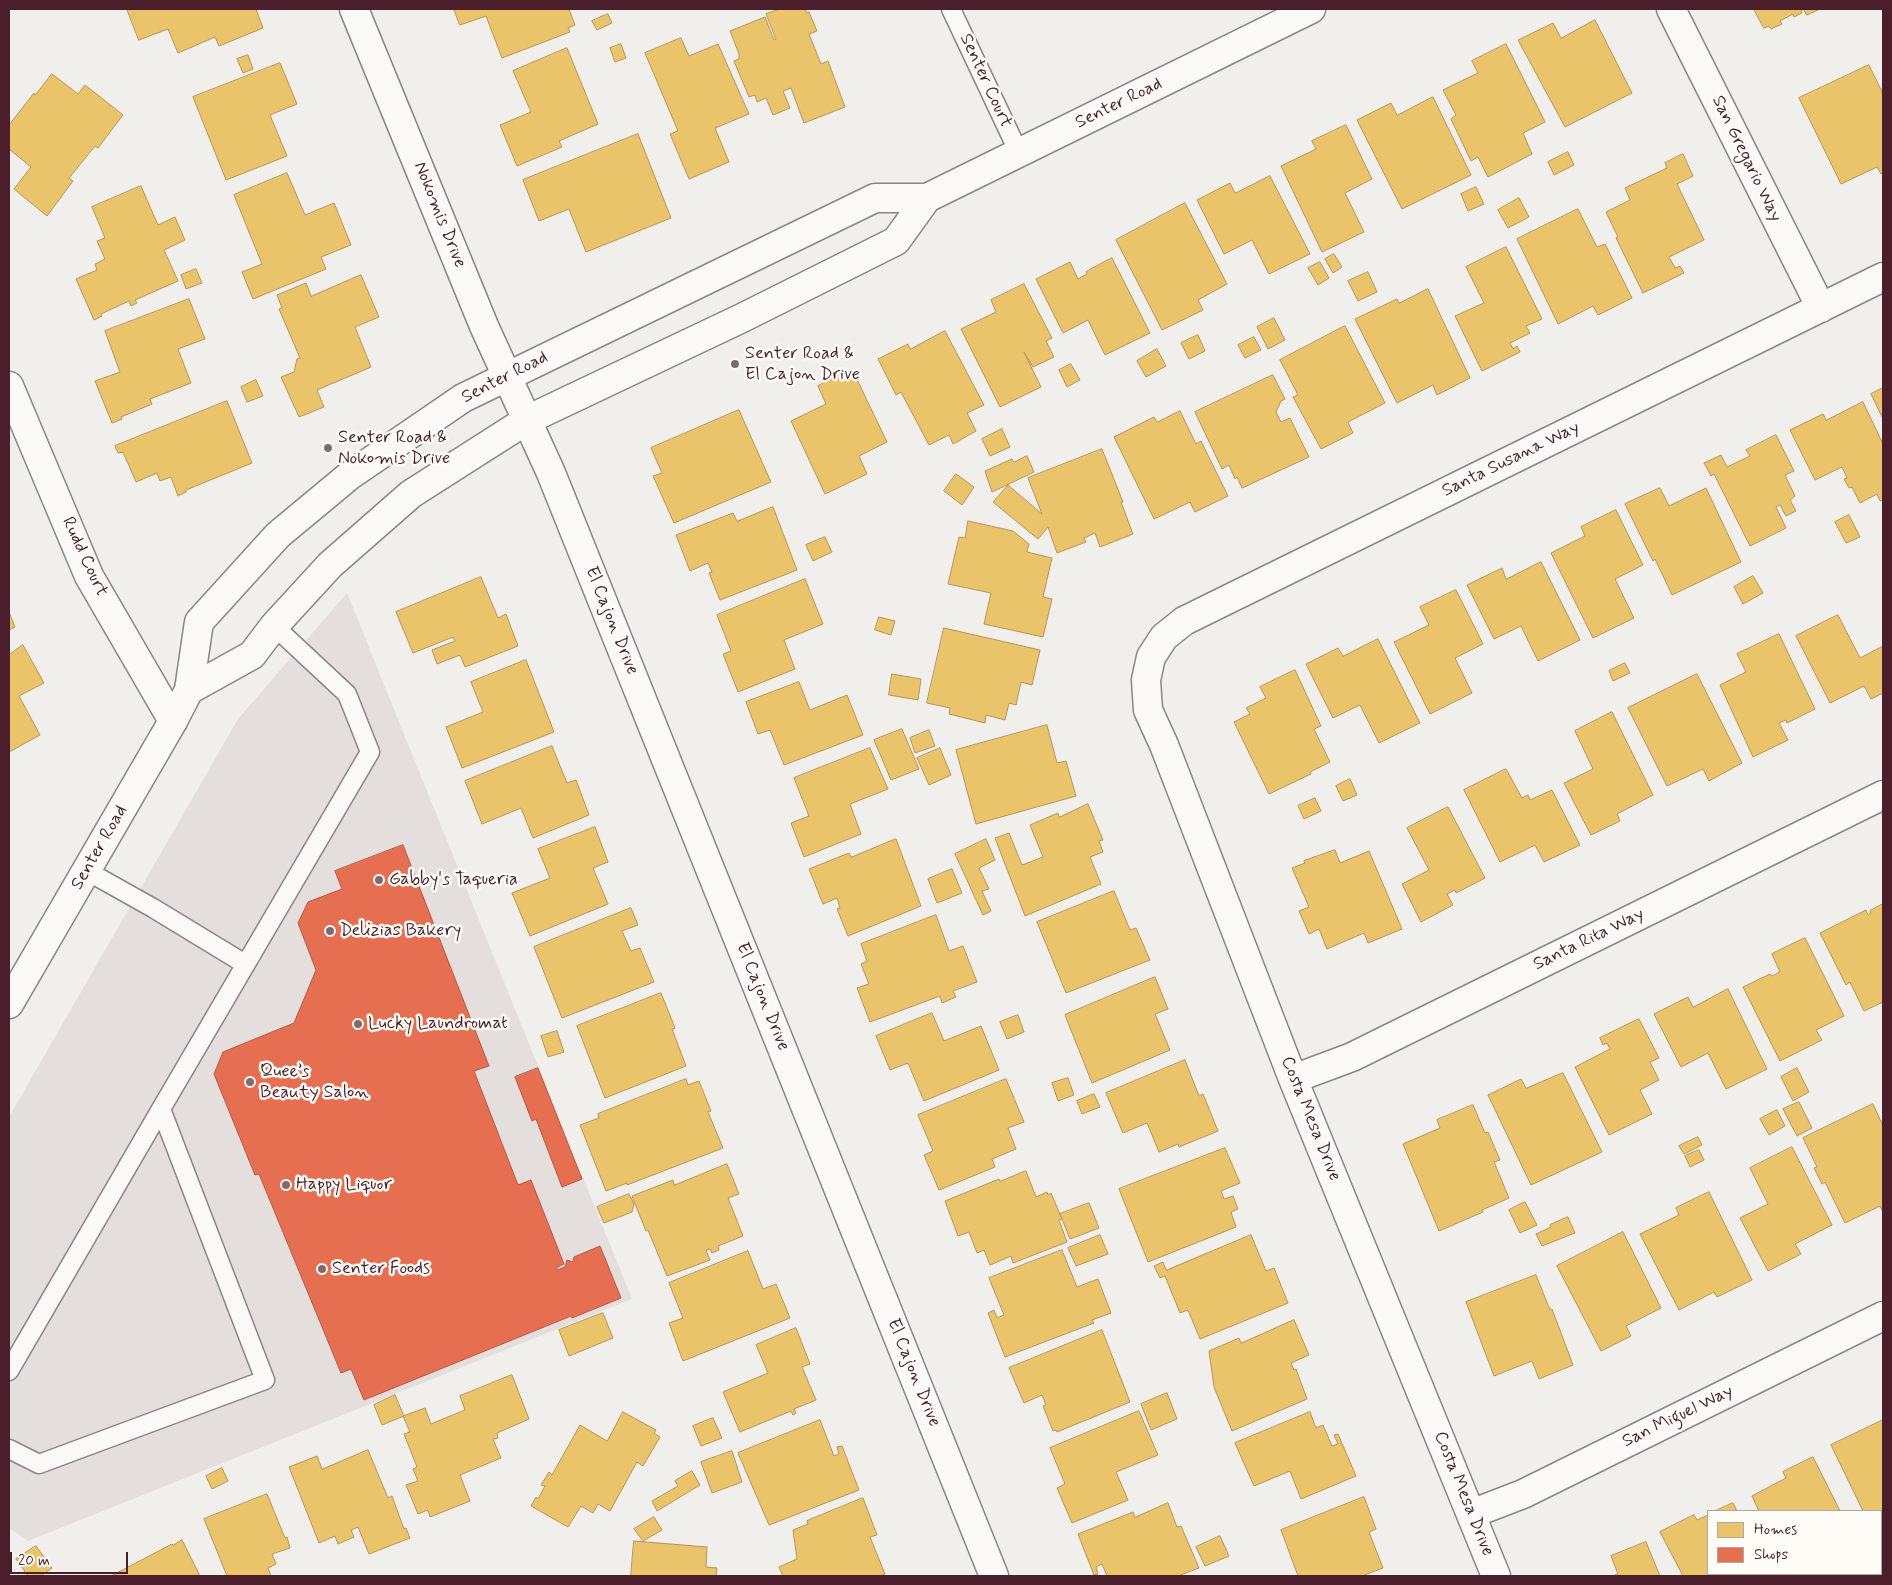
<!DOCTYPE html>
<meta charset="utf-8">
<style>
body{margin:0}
#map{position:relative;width:1892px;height:1585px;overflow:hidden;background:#f1efec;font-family:Mynerve,sans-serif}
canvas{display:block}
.frame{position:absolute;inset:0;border:10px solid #4a1f2b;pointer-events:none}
.legend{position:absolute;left:1707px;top:1510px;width:175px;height:65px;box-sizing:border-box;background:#fdfcf7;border:1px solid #b5a4a5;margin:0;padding:6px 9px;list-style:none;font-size:15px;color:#4a1f2b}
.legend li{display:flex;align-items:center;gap:10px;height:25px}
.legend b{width:25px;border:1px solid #b5a4a5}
.scale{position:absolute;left:10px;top:1552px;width:118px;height:22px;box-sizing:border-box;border:2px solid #4a1f2b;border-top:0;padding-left:6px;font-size:15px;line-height:18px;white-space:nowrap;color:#4a1f2b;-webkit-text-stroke:4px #fdfcf7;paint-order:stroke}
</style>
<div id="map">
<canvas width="1892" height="1585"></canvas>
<div class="frame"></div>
<ul class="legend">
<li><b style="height:14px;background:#e9c46a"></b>Homes</li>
<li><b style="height:14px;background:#e76f51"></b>Shops</li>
</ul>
<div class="scale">20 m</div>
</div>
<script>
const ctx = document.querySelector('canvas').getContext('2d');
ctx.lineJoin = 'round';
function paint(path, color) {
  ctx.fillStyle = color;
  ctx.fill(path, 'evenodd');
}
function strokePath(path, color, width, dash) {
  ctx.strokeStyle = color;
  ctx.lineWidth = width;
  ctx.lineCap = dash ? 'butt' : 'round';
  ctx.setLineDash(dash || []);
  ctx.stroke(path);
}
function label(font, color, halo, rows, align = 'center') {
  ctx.font = font + ' Mynerve,sans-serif';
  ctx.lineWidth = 5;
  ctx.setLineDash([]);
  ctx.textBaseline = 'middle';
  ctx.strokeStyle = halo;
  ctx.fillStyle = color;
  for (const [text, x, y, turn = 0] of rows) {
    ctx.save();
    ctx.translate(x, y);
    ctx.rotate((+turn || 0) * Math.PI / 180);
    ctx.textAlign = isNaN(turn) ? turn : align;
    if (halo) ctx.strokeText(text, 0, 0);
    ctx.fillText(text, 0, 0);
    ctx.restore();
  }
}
const built = new Path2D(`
 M347 593 632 1299 28 1541 9 1528V1117L238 719Z`);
const homes = new Path2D(`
 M127 9H256L263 28 219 46 215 37 178 53 168 29 139 40Z
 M454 9H569L575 25 568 28 570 32 502 58 486 16 460 25Z
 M780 9H805L807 13 809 12 817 31 809 34 821 64 828 61 845 107 804 123 791 88 783 91 790 108 773 115 766 98 757 102 755 95 749 97 734 61 739 59V54L730 31 765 17 774 40 776 39 766 14Z
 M1754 9H1804L1801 11 1802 13 1794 17 1793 14 1780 21 1782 24 1771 29 1769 26 1764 28Z
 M1804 9H1820L1807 15Z
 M608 14 612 23 597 30 592 21Z
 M1595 20 1632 93 1565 127 1518 40 1553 23 1561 38Z
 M681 38 689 56 718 44 749 114 715 128 729 162 689 179 670 134 678 131 645 53Z
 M621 44 626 58 615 62 610 48Z
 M1506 44 1545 122 1523 133 1532 154 1488 177 1478 157 1471 161 1451 119 1456 115 1443 90 1478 73 1472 61Z
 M567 48 598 124 559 141 562 147 517 166 500 125 531 112 513 71Z
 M248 55 253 69 243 73 237 59Z
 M280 63 297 104 270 115 287 156 226 180 193 97Z
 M1869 65 1883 94V173L1881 174 1877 167 1841 184 1799 98Z
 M52 74 78 94 85 85 123 115 98 148 95 146 69 178 73 181 47 216 14 189 31 167 9 149V125L34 93 35 95Z
 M1433 97 1471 175 1402 209 1357 120 1391 103 1397 115Z
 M1346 125 1372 179 1345 193 1364 232 1322 252 1281 166 1316 149 1312 141Z
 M638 134 671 218 586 252 569 209 539 221 523 180Z
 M1568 152 1574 165 1554 175 1548 162Z
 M1683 154 1693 176 1677 184 1704 240 1669 257 1675 268 1680 266 1684 273 1643 293 1616 238 1618 237 1606 212 1630 200 1625 188 1667 168 1665 163Z
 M287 173 305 215 334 203 351 245 321 257 326 269 253 299 242 272 262 264 234 195Z
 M1270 176 1310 254 1269 274 1252 240 1224 254 1197 200 1230 183 1235 193Z
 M141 186 158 225 175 217 185 240 164 250 178 281 135 300 137 303 131 306 129 301 101 314 102 316 94 320 76 279 97 270 95 264 105 259 97 241 105 238 92 207Z
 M1476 187 1484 204 1468 211 1461 194Z
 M1519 198 1529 217 1508 228 1498 210Z
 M1185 203 1227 284 1198 300 1203 310 1162 330 1116 240Z
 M1578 209 1597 247 1605 244 1632 298 1598 315 1593 306 1558 324 1517 239Z
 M1506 247 1542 319 1526 326 1530 333 1510 343 1513 349 1517 346 1520 352 1482 371 1455 316 1484 303 1466 267Z
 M1334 254 1342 267 1333 273 1325 259Z
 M1112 258 1150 333 1105 355 1088 320 1063 333 1036 279 1070 262 1078 279 1087 274 1086 272Z
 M1320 262 1329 278 1318 285 1308 268Z
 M196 269 202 283 186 289 181 275Z
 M1368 272 1377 292 1358 301 1348 281Z
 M361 275 379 317 355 327 371 367 317 390 324 407 299 417 281 377 294 372 297 359 300 358 279 309 282 308 277 295 306 283 311 296Z
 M1024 284 1052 338 1046 341 1054 357 1033 367 1024 352 1041 387 1000 407 961 329 996 312 991 300Z
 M1428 289 1470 378 1437 395 1433 385 1397 403 1355 319 1397 299 1399 303Z
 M189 299 205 339 178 349 191 383 150 399 152 404 121 417 122 419 112 423 95 381 120 372 105 331Z
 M1274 318 1285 340 1268 349 1257 327Z
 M1345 326 1385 403 1348 422 1353 433 1321 449 1293 397 1298 395 1280 360Z
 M945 331 984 405 967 413 976 431 953 444 949 435 929 445 901 392 896 395 878 359 908 344 910 349Z
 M1198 335 1205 351 1189 359 1181 343Z
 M1254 337 1261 350 1245 358 1238 345Z
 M1157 349 1166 366 1146 377 1137 361Z
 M1071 364 1080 380 1067 387 1059 370Z
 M852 369 887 442 859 456 867 474 825 494 791 421 826 404 818 386Z
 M1273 375 1285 399 1281 401 1276 412 1281 422 1290 418 1309 457 1242 488 1237 477 1235 479 1229 465 1222 469 1195 412Z
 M256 380 263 396 247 402 241 387Z
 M1883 388V419L1871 394Z
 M227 401 252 463 186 490V492L178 496 171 477 160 481 157 473 136 482 123 452 118 453 115 446Z
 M1863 402 1883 444V500L1880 501 1877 494 1860 503 1852 487 1849 488 1844 479 1847 478 1842 467 1815 480 1790 430 1823 414 1826 420Z
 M739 410 771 482 674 523 653 476 662 473 651 448Z
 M1180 411 1196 444 1201 441 1228 496 1195 512 1190 502 1154 519 1114 437 1154 417 1157 422Z
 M1002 429 1010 447 990 456 982 439Z
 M1776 435 1794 471 1785 475 1795 496 1790 500 1796 511 1786 516 1780 505 1776 507 1786 528 1750 546 1714 474 1711 476 1704 463 1721 455 1727 467 1750 456 1746 450Z
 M1102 449 1123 502H1121L1133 534 1100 547 1095 533 1084 538 1086 542 1057 553 1048 527 1038 539 993 502 1008 485 1042 514 1028 478Z
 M1027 456 1034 472 992 492 985 471 1012 459 1014 462Z
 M956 474 974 487 962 505 944 491Z
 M1660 488 1669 506 1706 488 1741 562 1672 595 1655 559 1653 561 1625 504Z
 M773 507 797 570 720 600 709 573 712 572 708 563 690 571 676 535 733 513 737 521Z
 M1616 510 1643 565 1615 579 1634 618 1593 638 1551 553 1585 536 1581 527Z
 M1849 515 1860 537 1846 543 1835 522Z
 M968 521 1013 531 1029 544 1027 552 1052 558 1043 597 1052 599 1043 637 984 624 991 593 948 584 959 537 965 538Z
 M825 537 832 552 813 561 806 545Z
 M1541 562 1580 640 1538 661 1521 626 1494 639 1467 585 1502 568 1506 579Z
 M1753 576 1763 593 1743 604 1734 587Z
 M481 577 498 618 506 614 518 646 465 667 460 655 437 664 432 650 455 641 453 637 413 653 396 612Z
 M805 579 823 624 784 640 795 669 738 692 723 654 731 651 717 615Z
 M1456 590 1483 644 1455 658 1472 693 1430 714 1394 642 1429 625 1420 607Z
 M9 612 15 627 9 630Z
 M1838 615 1860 658 1883 646V693L1871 699 1864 686 1830 703 1796 636Z
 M879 617 895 621 891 635 875 630Z
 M944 628 1040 650 1032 685 1021 682 1016 705 1009 703 1005 720 986 715 985 723 949 714 950 708 927 703Z
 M1779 634 1815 709 1787 723 1786 720 1779 723 1788 740 1753 757 1720 685 1746 672 1737 654Z
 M1378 639 1420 723 1379 743 1360 705 1333 718 1306 664 1338 648 1343 656Z
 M23 645 44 683 19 696 40 735 9 752V655Z
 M526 660 554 732 462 768 446 727 483 712 471 682Z
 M1625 663 1630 673 1613 681 1609 671Z
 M1295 670 1321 726 1314 729 1330 762 1310 772 1311 774 1269 794 1234 722 1250 714 1246 708 1266 698 1260 687Z
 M892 674 921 679 918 700 889 695Z
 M1697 674 1742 763 1709 781 1703 769 1667 786 1628 708Z
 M799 682 810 710 847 695 863 735 784 765 770 730 758 734 746 702Z
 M1612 712 1653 795 1617 814 1620 821 1591 835 1564 783 1593 769 1575 731Z
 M1047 725 1057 763 1066 761 1076 796 976 824 956 750Z
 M902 729 919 769 891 780 874 740Z
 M929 730 935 746 915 753 910 738Z
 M552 746 567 783 576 780 589 815 533 838 521 808 482 824 465 781Z
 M870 748 888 789 850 804 861 834 804 857 791 823 809 816 794 778Z
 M940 748 951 775 929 785 917 758Z
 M1506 769 1522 798 1528 795 1530 800 1552 790 1580 845 1544 862 1535 845 1500 862 1464 790Z
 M1350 779 1357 795 1343 801 1336 786Z
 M1315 798 1321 811 1304 819 1298 806Z
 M1088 804 1103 840 1099 841 1103 852 1090 857 1101 884 1025 916 995 838 1009 833 1022 865 1043 857 1030 825 1058 813 1059 817Z
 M1448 807 1485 878 1456 893 1455 890 1447 894 1453 905 1421 922 1402 884 1429 870 1407 828Z
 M595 827 608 862 593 868 608 904 530 936 512 893 550 878 538 849Z
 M896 839 921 906 848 936 837 909 840 908 837 898 823 904 809 869 849 853 851 857Z
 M986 839 995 860 979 868 989 889 982 891 991 911 983 915 955 854Z
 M1335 850 1340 863 1369 851 1402 929 1368 943 1364 933 1327 949 1319 929 1309 934 1299 911 1309 907 1292 868 1305 863 1304 861Z
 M952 869 962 893 937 903 928 879Z
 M1114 891 1130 930 1136 928 1150 960 1066 993 1037 922Z
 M1883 904V1002L1864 1011 1850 982 1846 985 1820 933 1866 910 1868 915 1871 913 1870 911Z
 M631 908 638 925 622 931 631 951 640 948 654 982 562 1018 534 947Z
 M936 915 949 951 963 946 977 982 953 991 956 997 942 1003 940 996 870 1022 857 988 869 984 861 964 867 961 861 944Z
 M1805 938 1844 1016 1816 1030 1822 1040 1780 1061 1743 987 1770 974 1772 976 1780 972 1772 954Z
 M1155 977 1168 1009 1155 1014 1170 1050 1092 1083 1065 1015Z
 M1728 989 1767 1069 1726 1089 1708 1053 1681 1067 1654 1014 1688 997 1693 1007Z
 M661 993 675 1028 672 1029 686 1066 605 1098 577 1026Z
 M932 1013 944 1041 981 1026 999 1070 924 1101 908 1063 890 1070 876 1036Z
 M1018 1015 1024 1032 1007 1039 1000 1022Z
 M1639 1019 1659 1058 1650 1062 1659 1080 1640 1090 1652 1114 1609 1135 1575 1067 1610 1049 1607 1043 1603 1045 1600 1038Z
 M557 1031 564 1052 548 1057 541 1036Z
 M1185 1060 1199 1096 1203 1094 1218 1131 1179 1147 1178 1144 1159 1152 1147 1123 1123 1133 1106 1093Z
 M1797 1068 1809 1092 1793 1101 1781 1077Z
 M1563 1073 1602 1152 1531 1185 1488 1095 1521 1079 1526 1088Z
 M1068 1078 1074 1095 1058 1101 1052 1083Z
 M686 1079 688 1085 699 1081 711 1111 708 1112 723 1148 627 1185V1183L606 1191 580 1125 599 1118 598 1114Z
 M1006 1079 1024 1122 1008 1128 1016 1149 992 1159 995 1167 939 1190 924 1155 933 1151 918 1115Z
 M1094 1094 1100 1107 1082 1114 1077 1101Z
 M1799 1102 1812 1128 1797 1136 1783 1109Z
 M1873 1104 1883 1126V1212L1880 1206 1845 1223 1825 1182 1822 1184 1814 1168 1817 1167 1803 1138Z
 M1473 1105 1485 1133 1488 1132 1500 1160 1494 1162 1509 1198 1482 1210 1483 1212 1439 1231 1403 1144 1440 1128 1437 1120Z
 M1777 1110 1785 1126 1769 1135 1760 1119Z
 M1698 1137 1702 1145 1684 1154 1679 1146Z
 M1792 1147 1832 1225 1795 1244 1801 1254 1768 1271 1740 1218 1768 1204 1750 1168Z
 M1225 1148 1240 1183 1221 1191 1224 1199 1233 1196 1238 1209 1231 1212 1236 1227 1148 1262 1119 1189Z
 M1699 1150 1704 1160 1690 1167 1685 1156Z
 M727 1164 739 1194 728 1198 743 1236 718 1246 719 1250 712 1253 710 1249 706 1250 710 1260 667 1276 648 1230 646 1231 632 1196 673 1180 674 1185Z
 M1026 1171 1036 1197 1047 1192 1048 1195 1051 1193 1062 1219 1059 1220 1067 1242 1013 1263 1011 1256 990 1265 984 1250 977 1253 969 1232 958 1236 945 1201 999 1179 1000 1181Z
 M1709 1192 1752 1280 1717 1297 1714 1292 1679 1310 1640 1234 1679 1215 1676 1208Z
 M629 1194 634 1204 632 1212 604 1223 597 1207Z
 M1525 1202 1537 1225 1520 1233 1509 1210Z
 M1089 1203 1099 1228 1070 1239 1060 1214Z
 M1568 1217 1575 1233 1542 1246 1536 1234 1551 1227 1550 1225Z
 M1623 1232 1661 1308 1626 1326 1631 1336 1601 1351 1557 1266Z
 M1100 1235 1108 1254 1076 1266 1068 1248Z
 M1251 1235 1266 1271 1274 1268 1288 1303 1200 1339 1188 1310 1180 1313 1165 1276 1160 1278 1154 1266 1163 1262 1166 1270Z
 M1062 1250 1077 1287 1098 1279 1111 1313 1092 1320 1094 1323 1005 1357 988 1313 994 1310 997 1318 1004 1315 989 1278Z
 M748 1251 763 1289 776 1284 790 1318 683 1361 669 1323 683 1318 669 1283Z
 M1536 1275 1550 1310 1552 1309 1573 1365 1539 1379 1532 1361 1494 1376 1466 1302Z
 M603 1313 613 1338 569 1356 559 1330Z
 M1294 1320 1309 1355 1291 1363 1294 1370 1296 1369 1307 1399 1232 1431 1214 1387 1209 1351 1239 1338 1241 1343Z
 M796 1328 810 1364 802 1367 816 1400 794 1409 796 1413 793 1415 791 1411 740 1432 723 1392 768 1373 756 1345Z
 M1102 1330 1130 1402 1057 1432 1056 1430 1053 1431 1043 1406 1046 1405 1042 1395 1024 1403 1009 1368Z
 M512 1375 529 1419 497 1433 498 1438 493 1439 501 1458 460 1475 470 1501 430 1517 428 1510 418 1514 406 1485 418 1481 413 1469 417 1467 404 1434 410 1432 403 1416 425 1408 431 1424 465 1410 460 1396Z
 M1167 1393 1177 1419 1151 1430 1141 1404Z
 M395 1395 404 1416 382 1425 374 1405Z
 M1139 1411 1158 1455 1116 1472 1128 1500 1072 1523 1057 1488 1065 1484 1050 1448Z
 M623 1412 656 1430 654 1433 660 1437 643 1466 637 1462 610 1511 598 1504 593 1513 581 1506 568 1527 531 1506 536 1497 538 1499 545 1486 541 1485 549 1472 552 1475 580 1425 607 1441Z
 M1310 1412 1316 1428 1323 1425 1332 1446 1338 1444 1334 1435 1338 1434 1356 1476 1301 1499 1290 1471 1254 1486 1235 1443Z
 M713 1418 722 1438 701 1446 693 1426Z
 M820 1420 834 1456 839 1454 837 1447 842 1446 859 1490 769 1525 738 1453Z
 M1883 1420V1551L1881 1547V1511H1863L1831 1445Z
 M368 1450 388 1498 392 1496 404 1529 406 1528 410 1538 369 1554 358 1527 351 1530 354 1537 338 1544 335 1536 319 1543 289 1467 317 1456 322 1469Z
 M732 1451 742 1482 712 1493 701 1462Z
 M1813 1457 1840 1511H1759L1752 1496 1786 1478 1783 1472Z
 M222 1468 228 1481 212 1489 206 1476Z
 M692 1471 700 1485 657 1511 652 1501 678 1486 675 1481Z
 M267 1494 285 1538 287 1537 290 1548 272 1554 276 1564 268 1568 271 1576H227L204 1519Z
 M1364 1497 1376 1529 1369 1532 1383 1568 1362 1576H1298L1281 1530Z
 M863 1498 877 1535 870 1537 885 1574 880 1576H783L779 1567 797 1559 793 1530 808 1524 807 1521Z
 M1168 1503 1177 1527 1181 1526 1199 1568 1178 1576H1107L1102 1564 1096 1567 1098 1574 1094 1575 1078 1534 1133 1512 1135 1517Z
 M1733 1503 1737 1511H1715Z
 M1694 1515 1697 1520 1708 1515V1574H1768L1769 1576H1683L1660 1532Z
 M654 1517 662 1530 643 1541 634 1529Z
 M1220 1536 1229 1556 1205 1566 1196 1547Z
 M182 1540 200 1576H111L172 1544 173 1545Z
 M634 1541 707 1547 706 1567 717 1568 716 1576H631Z
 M1646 1542 1660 1576H1612L1618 1574 1611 1556Z
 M36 1546 52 1568 41 1576H28L16 1559Z`);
const shops = new Path2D(`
 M403 845 489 1066 474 1071 518 1185 531 1180 564 1264 556 1268 557 1270 565 1267 567 1260 573 1262 574 1257 600 1246 621 1298 572 1318 571 1316 364 1400 351 1369 341 1373 259 1174 255 1175 214 1074 223 1052 294 1023 316 970 298 923 308 902 342 889 335 871Z
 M538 1068 582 1179 562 1187 536 1119 532 1121 515 1077Z`);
const lane = new Path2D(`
 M951 9 1019 153
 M87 871 153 908 245 964
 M9 1371 161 1109
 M9 1449 39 1464 265 1380 161 1109 370 752 347 694 274 626`);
const street = new Path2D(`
 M354 9 484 326 551 473 994 1576
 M1671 9 1821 308
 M9 386 89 576 173 721
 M1293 1079 1352 1057 1883 795
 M1471 1514 1523 1494 1883 1316
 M1496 1576 1293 1079 1164 745 1148 710 1146 680 1151 657 1164 637 1184 621 1883 277`);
const secondary = new Path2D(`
 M189 690 252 655 274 626 330 565 411 494 527 420 742 318 896 241 927 198
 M9 1004 173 721 189 690 199 622 278 535 349 476 463 398 875 198H927L1311 9`);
const markers = [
 [735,364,5,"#84686f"],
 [328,448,5,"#84686f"],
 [379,880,5,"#84686f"],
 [330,931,5,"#84686f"],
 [358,1024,5,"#84686f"],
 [250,1082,5,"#84686f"],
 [286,1185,5,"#84686f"],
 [322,1269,5,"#84686f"]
];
const streetNames = [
 ["Senter Court",985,81,65],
 ["Senter Road",1119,104,-26],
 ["San Gregario Way",1746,159,64],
 ["Nokomis Drive",439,215,68],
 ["Senter Road",505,378,-27],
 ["Santa Susana Way",1511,460,-26],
 ["Rudd Court",84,557,65],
 ["El Cajon Drive",611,621,68],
 ["Senter Road",100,848,-60],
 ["Santa Rita Way",1589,940,-26],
 ["El Cajon Drive",762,997,68],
 ["Costa Mesa Drive",1310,1119,68],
 ["El Cajon Drive",913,1373,68],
 ["San Miguel Way",1678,1417,-26],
 ["Costa Mesa Drive",1463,1494,68]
];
const poiNames = [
 ["Senter Road &",745,354],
 ["El Cajon Drive",745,375],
 ["Senter Road &",338,438],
 ["Nokomis Drive",338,459],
 ["Gabby's Taqueria",389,880],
 ["Delizias Bakery",340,931],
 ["Lucky Laundromat",368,1024],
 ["Quee’s",260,1072],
 ["Beauty Salon",260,1093],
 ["Happy Liquor",296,1185],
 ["Senter Foods",332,1269]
];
paint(built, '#e4dedd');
paint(homes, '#e9c46a');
strokePath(homes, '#b99257', 1);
paint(shops, '#e76f51');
strokePath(shops, '#b85746', 1);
strokePath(lane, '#8d8485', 21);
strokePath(street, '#8d8485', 31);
strokePath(secondary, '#8d8485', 31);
strokePath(lane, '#faf9f7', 18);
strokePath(street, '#faf9f7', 28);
strokePath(secondary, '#faf9f7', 28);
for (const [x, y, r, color] of markers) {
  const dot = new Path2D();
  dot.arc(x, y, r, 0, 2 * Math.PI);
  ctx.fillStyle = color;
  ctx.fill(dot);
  strokePath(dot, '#fdfcf7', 2);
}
label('18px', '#4a1f2b', '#fdfcf7', streetNames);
label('18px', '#4a1f2b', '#fdfcf7', poiNames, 'left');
</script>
